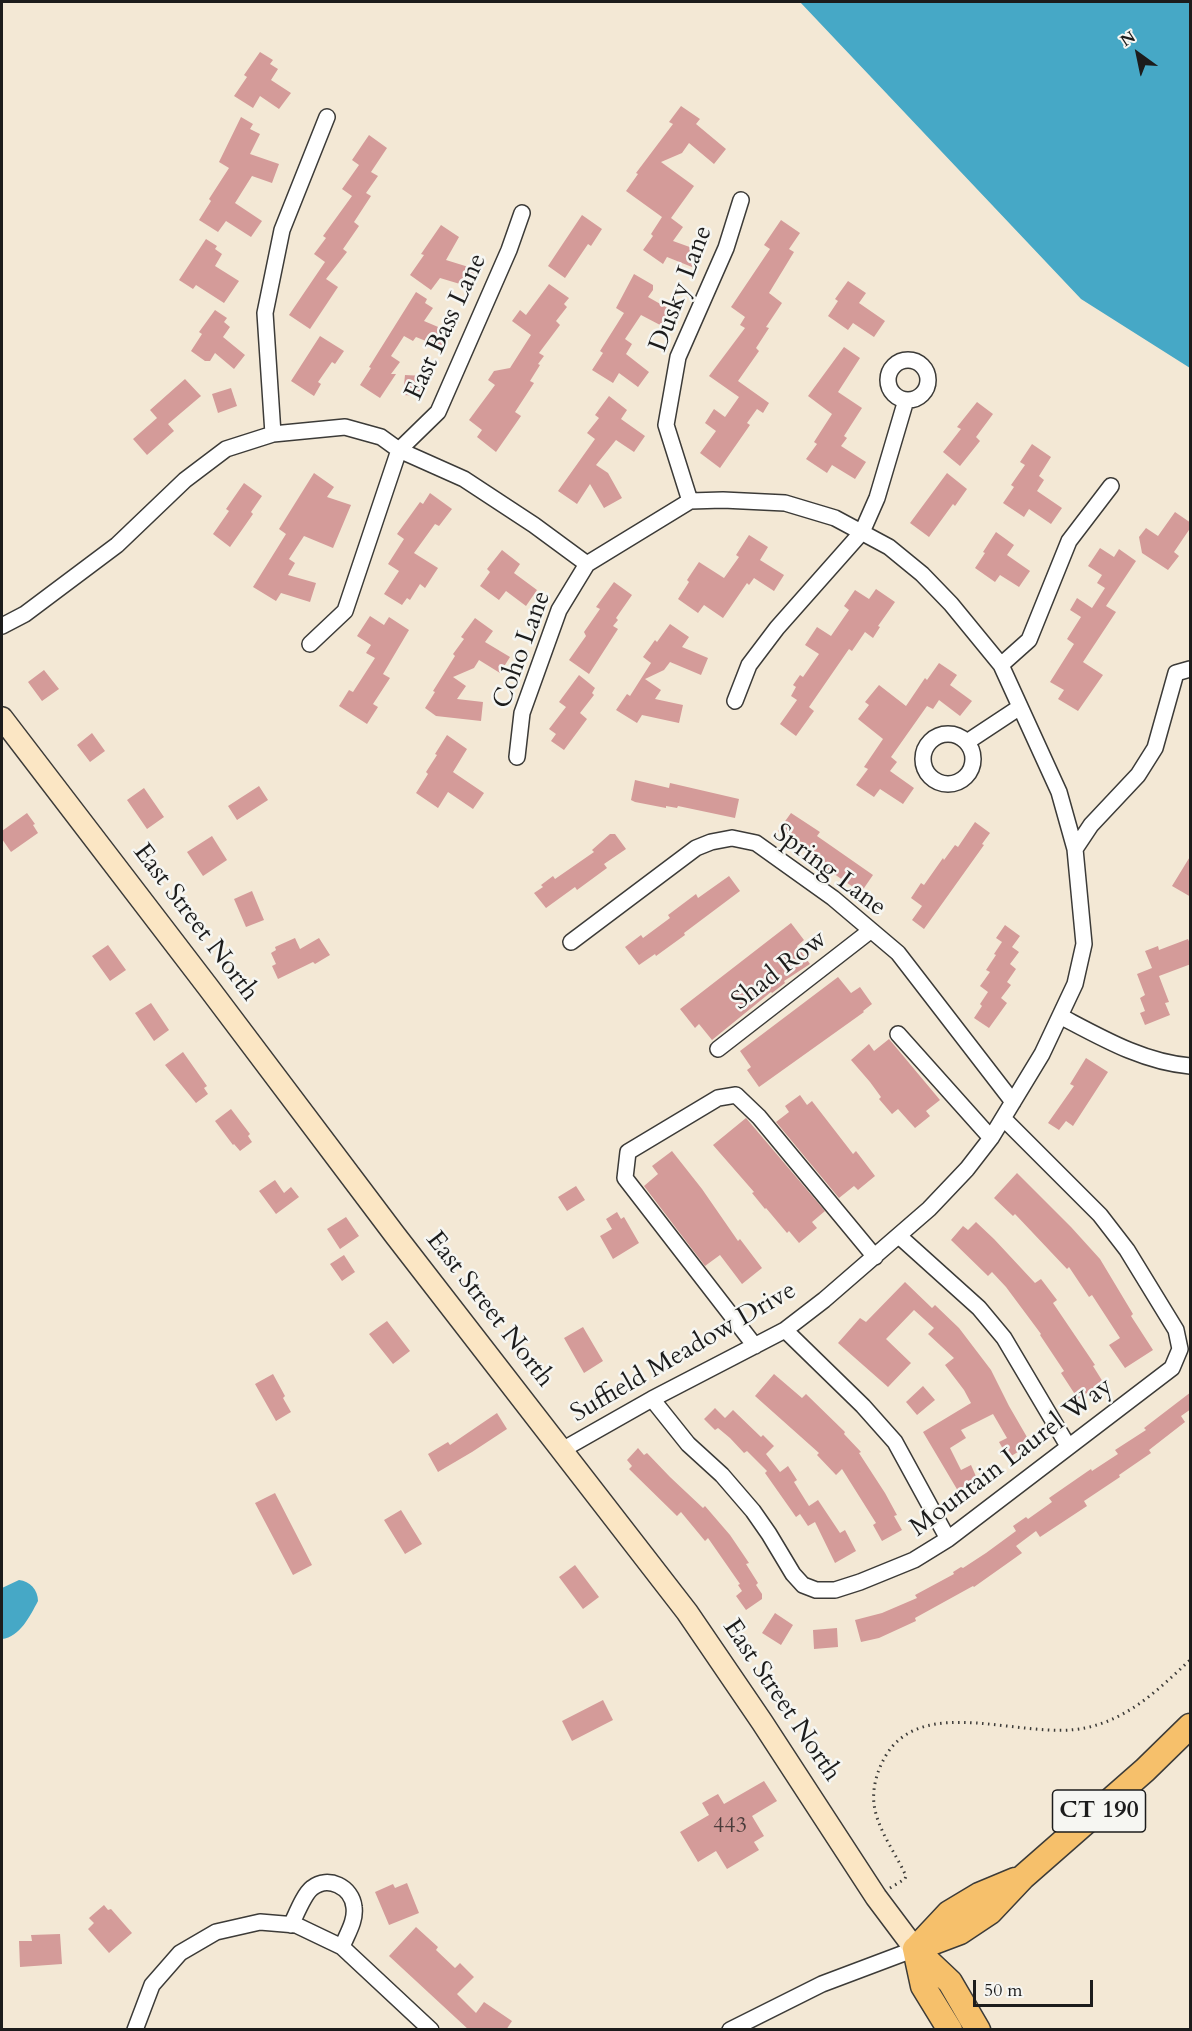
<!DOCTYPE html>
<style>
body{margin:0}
#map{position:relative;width:1192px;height:2031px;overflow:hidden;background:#f3e8d5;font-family:Cardo,serif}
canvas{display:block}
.frame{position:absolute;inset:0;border:3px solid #1c1c1c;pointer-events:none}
.north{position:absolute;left:1108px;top:24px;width:60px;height:60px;-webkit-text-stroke:4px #f6f6f2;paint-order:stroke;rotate:327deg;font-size:16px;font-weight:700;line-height:24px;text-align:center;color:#1c1c1c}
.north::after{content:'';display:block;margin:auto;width:21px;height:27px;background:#1c1c1c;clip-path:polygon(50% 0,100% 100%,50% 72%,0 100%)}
.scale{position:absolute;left:973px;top:1980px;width:120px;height:27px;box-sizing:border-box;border:3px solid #1c1c1c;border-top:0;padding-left:8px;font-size:18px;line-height:21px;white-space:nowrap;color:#1c1c1c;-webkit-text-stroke:4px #f6f6f2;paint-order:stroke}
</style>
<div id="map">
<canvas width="1192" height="2031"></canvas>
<div class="frame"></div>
<div class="north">N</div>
<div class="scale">50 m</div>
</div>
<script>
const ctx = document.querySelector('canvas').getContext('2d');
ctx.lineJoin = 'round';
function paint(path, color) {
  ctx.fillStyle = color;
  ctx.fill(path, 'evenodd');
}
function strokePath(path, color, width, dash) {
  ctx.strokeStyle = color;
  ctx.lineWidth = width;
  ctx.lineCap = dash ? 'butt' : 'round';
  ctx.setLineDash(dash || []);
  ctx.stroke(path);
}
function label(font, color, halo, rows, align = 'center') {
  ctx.font = font + ' Cardo,serif';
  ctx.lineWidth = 5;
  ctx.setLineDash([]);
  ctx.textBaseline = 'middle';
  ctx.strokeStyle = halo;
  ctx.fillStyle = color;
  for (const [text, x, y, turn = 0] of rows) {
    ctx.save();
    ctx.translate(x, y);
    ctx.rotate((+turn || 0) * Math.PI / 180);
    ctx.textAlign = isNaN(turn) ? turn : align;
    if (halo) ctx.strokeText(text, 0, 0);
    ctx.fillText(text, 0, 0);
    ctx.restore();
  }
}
const water = new Path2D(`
 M800 2H1190V368L1081 299Z
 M19 1580C30 1581 38 1590 38 1601 30 1616 20 1637 2 1639V1588Z`);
const building = new Path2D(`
 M260 52 273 60 270 64 278 69 271 80 291 93 279 109 260 96 253 108 234 96 247 77 244 75Z
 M681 106 700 119 696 124 726 149 714 164 689 143 682 153 661 162 694 186 671 218 683 227 673 241 698 250 692 267 667 257 663 264 643 250 653 236 651 234 662 217 626 191 638 174 636 173 673 124 669 122Z
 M241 117 253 124 250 129 260 134 250 154 279 164 272 183 252 176 235 203 262 221 251 237 226 221 218 232 199 220 211 201 209 199 229 168 219 162Z
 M369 135 387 148 371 172 378 176 366 193 371 196 354 222 359 226 343 249 347 252 326 279 338 287 310 329 289 315 325 262 314 254 326 238 323 236 352 196 342 189 359 165 352 160Z
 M582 215 602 229 591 246 588 244 565 278 548 266Z
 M781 220 800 233 789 249 794 252 769 293 782 303 766 327 769 328 756 348 759 351 738 381 769 403 763 413 757 409 747 423 750 425 720 468 700 453 716 431 705 423 714 409 725 417 739 397 709 376 745 328 740 325 745 317 731 307 770 249 764 245Z
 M441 225 459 237 446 260 475 269 470 287 440 278 431 290 410 275 424 255 421 254Z
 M206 239 217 246 215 249 222 254 215 266 239 281 224 303 196 285 193 289 179 280Z
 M634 274 653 285V290L648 297 671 310 662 326 641 315 625 339 632 344 626 354 649 372 638 387 619 373 613 383 592 370 603 353 600 351 624 313 616 308Z
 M848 281 866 293 859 303 885 321 874 337 853 323 848 330 828 316 838 301 835 299Z
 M549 284 569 298 564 304 567 307 556 321 560 325 539 353 544 356 538 364 540 365 530 381 534 383 515 412 521 416 496 452 477 437 482 430 469 420 495 385 488 380 494 371 510 368 531 335 512 321 520 310 526 315Z
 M416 292 427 299 425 303 433 308 424 321 450 332 443 348 416 337 413 341 404 336 391 356 400 362 391 374H396L380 398 360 385 371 368 369 367Z
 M215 310 227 318 224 322 230 327 223 337 245 355 234 369 215 353 210 361H205L191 351 202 334 199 332Z
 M320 336 344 351 335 364 332 362 318 382 321 384 314 396 291 381Z
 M844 347 860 358 838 392 862 408 844 436 847 438 841 446 866 462 855 479 832 465 827 473 806 459 817 444 814 442 832 414 808 396Z
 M405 375 424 376 423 396 403 395Z
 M185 379 201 396 168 424 174 431 147 455 133 439 157 418 150 410Z
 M231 388 237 406 218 413 212 394Z
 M609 396 627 410 621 419 645 436 634 452 616 440 596 465 608 473 622 498 604 508 590 484 577 504 558 491 595 439 587 433 599 418 595 415Z
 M977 402 993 414 976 437 980 441 960 466 943 452 961 429 957 427Z
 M1032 444 1051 457 1039 476 1044 480 1037 491 1062 508 1051 524 1029 509 1024 517 1003 503 1014 487 1011 485 1025 465 1020 462Z
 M314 473 334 487 327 497 351 505 333 548 304 536 289 559 295 563 288 575 316 583 310 602 281 593 276 601 253 587 286 534 279 529Z
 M947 473 967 489 955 506 953 504 929 537 910 523Z
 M244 483 262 496 251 512 253 514 230 547 213 534 229 511 226 509Z
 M430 493 452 509 439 526 435 524 414 553 438 568 425 588 420 584 410 600 407 598 402 605 384 594 399 571 388 564 404 539 397 534 420 502 423 504Z
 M1175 512 1191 523V527L1174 552 1179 556 1168 570 1142 553 1139 537 1146 528 1158 536Z
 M996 532 1014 545 1007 555 1030 571 1019 587 1000 575 995 582 975 568 985 553 983 552Z
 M749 535 768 547 760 560 784 575 774 591 754 578 749 585 747 583 723 618 704 605 698 613 678 599 689 582 687 580 699 562 724 578 739 557 736 555Z
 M1100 548 1114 557 1119 549 1136 561 1106 606 1116 612 1083 662 1103 675 1078 711 1058 699 1064 690 1050 682 1074 644 1067 639 1081 617 1070 610 1077 598 1092 608 1105 588 1097 583 1102 575 1088 566Z
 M502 550 520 564 514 573 537 590 526 606 506 591 499 600 480 586 490 572 487 569Z
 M614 582 632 595 616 618 618 620 613 626 618 629 589 674 569 660 586 636 584 632 600 609 596 607Z
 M876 589 895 602 878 626 880 627 873 638 865 632 852 651 849 649 809 707 814 711 796 736 780 724 797 700 791 696 796 687 793 685 800 675 803 677 819 654 805 645 817 627 831 636 849 610 844 606 855 590 869 599Z
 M370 616 384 625 389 617 409 630 383 674 390 678 373 704 378 707 367 724 339 706 349 690 353 692 375 658 366 653 371 645 357 636Z
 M475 618 493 631 485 642 510 657 500 673 479 660 474 668 453 677 466 686 457 699 483 702 481 721 436 716 425 708 435 692 433 691 455 656 453 654 464 639 461 637Z
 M670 624 689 637 682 647 708 658 701 675 670 662 664 670 645 679 661 690 655 699 683 705 679 723 642 715 637 723 616 710 627 694 630 696 651 663 643 657 655 640 657 642Z
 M939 663 957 675 950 685 972 701 960 716 939 700 933 709 927 706 891 757 897 762 890 771 914 788 903 804 880 789 874 797 856 785 868 769 864 767 883 739 858 719 869 705 865 702 879 685 906 706 925 678 927 680Z
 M44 670 59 689 42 701 28 682Z
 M579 675 595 688 592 693 594 695 580 713 587 719 564 750 551 741 556 734 549 729 566 707 559 702Z
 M92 733 105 751 90 762 77 745Z
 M447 735 467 749 453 772 484 793 473 809 448 792 438 808 416 793 428 774 426 772 437 755 435 754Z
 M635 780 669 788 670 783 739 799 735 818 678 806 677 808 666 806V808L635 802 631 800Z
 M259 786 268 800 237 820 228 806Z
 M144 788 164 817 147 829 127 800Z
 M27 813 35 824 33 825 38 833 11 852 2 839V831Z
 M791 813 820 832 817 836 873 875 862 891 857 887 856 889 808 856 809 855 804 852 806 850 778 831Z
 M975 822 990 833 982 844 984 845 924 929 912 920 922 906 911 898 921 883 924 885 943 858 944 860 955 845 958 847Z
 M610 834H615L626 849 604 864 607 868 577 890 575 887 546 908 534 893 543 887 541 885 553 876 555 879 594 852 592 850Z
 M212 836 227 860 203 876 187 852Z
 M1191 855V897L1172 886Z
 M729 876 740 891 684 933 685 935 656 956 655 954 639 965 625 947 641 935 643 938 670 918 668 915 696 894 698 898Z
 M252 891 264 920 246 927 234 899Z
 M791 923 804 940 797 946 810 964 784 981 785 983 772 993 771 992 712 1040 699 1024 695 1028 680 1009Z
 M1005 925 1020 936 1012 947 1019 952 1010 964 1016 969 1007 982 1011 985 1001 998 1007 1003 989 1028 974 1018 982 1006 980 1004 988 992 980 986 990 972 986 970 996 955 994 954 1002 942 996 938Z
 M295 938 300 949 319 938 330 955 315 964 313 962 278 979 272 966 276 964 271 953 276 950 275 947Z
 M1188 939 1191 946V964L1159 976 1169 1002 1165 1003 1170 1015 1145 1025 1140 1013 1145 1011 1140 998 1145 995 1137 974 1152 968 1145 951 1158 946 1159 950Z
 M108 945 126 970 110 981 92 956Z
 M838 977 851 993 860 987 872 1004 863 1011 864 1012 759 1087 747 1070 751 1067 740 1051Z
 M151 1003 169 1030 154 1041 135 1013Z
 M889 1039 940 1100 926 1111 930 1116 915 1128 898 1109 892 1114 879 1099 881 1097 870 1082 851 1060 869 1044 874 1051Z
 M183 1052 207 1086 204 1088 208 1094 196 1103 165 1065Z
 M1086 1058 1108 1072 1073 1126 1066 1121 1059 1130 1048 1123 1074 1086 1070 1084Z
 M800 1095 807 1105 812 1101 853 1154 856 1151 875 1176 858 1190 854 1186 839 1198 776 1122 789 1112 785 1106Z
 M231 1109 250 1134 248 1136 252 1142 240 1151 234 1144 233 1145 215 1121Z
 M746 1118 825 1211 812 1222 817 1228 799 1243 789 1231 787 1233 766 1208 765 1209 752 1193 754 1192 713 1145Z
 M672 1151 702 1189 738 1241 740 1239 762 1268 742 1284 720 1255 705 1266 644 1186 658 1174 652 1166Z
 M1017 1173 1071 1227 1100 1259 1133 1314 1131 1316 1153 1350 1125 1368 1109 1345 1120 1338 1092 1295 1089 1297 1069 1267 1067 1269 1015 1214 1013 1216 994 1198Z
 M275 1180 284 1193 291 1187 299 1197 276 1214 259 1191Z
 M576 1186 585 1200 567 1211 558 1197Z
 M617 1212 621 1219 624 1217 639 1243 613 1259 600 1236 612 1229 606 1219Z
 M346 1217 359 1236 340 1249 327 1229Z
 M976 1222 994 1239 1035 1283 1041 1279 1057 1300 1053 1303 1095 1365 1093 1366 1103 1382 1078 1399 1061 1373 1064 1371 1040 1335 1041 1334 1006 1287 992 1272 988 1276 951 1240 963 1226 968 1230Z
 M344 1255 355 1272 342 1281 330 1264Z
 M905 1282 932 1308 935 1305 959 1328 991 1370 1009 1406 1031 1444 1008 1458 999 1442 1007 1438 993 1414 961 1430 966 1438 950 1448 961 1470 971 1465 978 1481 958 1491 923 1432 971 1403 964 1390 945 1365 954 1358 928 1334 934 1328 914 1310 886 1339 911 1363 888 1387 838 1343 860 1318 866 1322Z
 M387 1321 410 1351 393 1364 369 1334Z
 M583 1327 603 1361 584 1373 564 1338Z
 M273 1374 285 1396 283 1398 291 1412 276 1421 255 1384Z
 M774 1374 802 1398 806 1394 845 1432 844 1434 861 1452 859 1453 885 1493 897 1515 894 1516 902 1530 882 1541 873 1525 876 1523 842 1469 836 1475 817 1455 819 1453 755 1396Z
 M923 1386 935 1400 917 1415 906 1402Z
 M1191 1392V1409L1181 1416 1185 1422 1149 1450 1151 1453 1119 1475 1120 1477 1084 1501 1087 1506 1040 1537 1036 1531 1016 1546 1022 1553 974 1587 973 1586 915 1618 916 1621 879 1638 861 1642 855 1620 882 1613 917 1598 915 1595 954 1574 953 1572 961 1567 963 1568 986 1553 1016 1531 1013 1526 1026 1517 1028 1519 1052 1502 1049 1498 1091 1469 1092 1471 1118 1454 1115 1450 1146 1430 1144 1428Z
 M715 1408 725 1418 733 1410 761 1437 763 1435 774 1446 766 1454 780 1472 788 1466 797 1480 794 1482 809 1506 818 1500 840 1533 845 1530 856 1551 835 1563 815 1522 808 1526 800 1514 796 1517 765 1473 767 1471 747 1451 744 1453 730 1438 718 1428 715 1430 704 1419Z
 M497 1413 507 1429 472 1452 438 1472 428 1454 448 1442 450 1445Z
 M638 1448 644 1455 647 1453 670 1477 703 1508 705 1506 730 1535 749 1563 746 1564 758 1583 756 1585 762 1594V1599L746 1610 736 1596 742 1591 738 1585 740 1584 708 1538 705 1541 681 1512 677 1516 629 1469 632 1466 627 1460Z
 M275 1493 312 1565 293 1575 255 1503Z
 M401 1510 422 1544 405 1554 384 1520Z
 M575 1565 599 1597 583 1609 559 1577Z
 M775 1613 793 1625 781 1645 762 1633Z
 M837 1628 838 1647 814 1649 813 1630Z
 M603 1700 613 1720 572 1741 562 1721Z
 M764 1781 777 1801 752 1816 764 1836 754 1842 759 1850 727 1869 716 1851 698 1862 680 1832 709 1815 702 1803 718 1794 724 1804Z
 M407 1883 419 1913 389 1925 375 1892 393 1884 395 1888Z
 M104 1905 108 1910 111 1909 132 1933 109 1953 88 1929 94 1923 89 1918Z
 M416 1927 438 1947 436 1950 455 1968 460 1963 474 1977 457 1994 476 2013 484 2002 512 2021 506 2030H469L389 1956Z
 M60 1934 62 1964 20 1967 19 1941H32L31 1935Z`);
const path = new Path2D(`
 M890 1888 905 1879 906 1876C896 1854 880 1833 875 1810 871 1792 876 1773 885 1757 922 1692 1024 1741 1085 1728 1129 1719 1159 1689 1190 1660`);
const minor = new Path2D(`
 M888 380a20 20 0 1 1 40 0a20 20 0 1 1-40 0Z
 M273 434 265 313 282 230 327 117
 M690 501 666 425 678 357 726 248 741 200
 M2 626 25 614 117 545 185 480 226 449 273 434 345 427 381 437 399 450 464 479 534 525 587 564 690 501 723 500 785 503 835 518 889 547 922 574 951 604 1001 665 1059 792 1075 849 1084 944 1075 984 1042 1054 991 1138 967 1169 929 1209 824 1300 785 1330 652 1399 562 1450
 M310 644 345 611 399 450 438 412 509 250 522 213
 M1001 665 1029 640 1069 541 1111 486
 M735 701 749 665 777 628 862 532 877 498 906 400
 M923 759a25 25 0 1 1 50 0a25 25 0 1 1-50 0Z
 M967 742 1020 707
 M517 757 522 713 559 610 587 564
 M1075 849 1091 825 1138 775 1155 748 1176 673 1190 669
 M571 942 696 848 711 842 732 838 756 843 833 898 898 953 1013 1102
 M1060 1016C1102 1038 1143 1062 1190 1066
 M898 1034 991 1138
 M718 1049 870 931
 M899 1236 979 1308 1004 1338 1068 1446
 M785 1330 863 1406 895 1442 948 1539
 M755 1346 625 1178 628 1152 718 1098 736 1095 759 1117 875 1257
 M652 1399 688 1444 722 1475 753 1511 769 1534 793 1574 803 1585 816 1590H835L860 1582 914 1560 948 1539 1172 1368 1180 1349 1176 1330 1127 1250 1100 1215 1003 1118
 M291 1925C296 1915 304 1894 312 1888 328 1875 352 1887 354 1907 356 1921 347 1934 342 1947
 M135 2030 152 1985 180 1953 216 1932 260 1922 296 1925 342 1947 431 2030
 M730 2030 822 1984 915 1949`);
const secondary = new Path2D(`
 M2 718 208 987 395 1235 687 1612 762 1722 876 1897 915 1949`);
const primary = new Path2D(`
 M919 1945 949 1913 979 1895 1015 1880
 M915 1949 960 1932 990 1912 1023 1877 1145 1770 1190 1726
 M915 1949 950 1982 978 2030
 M915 1949 923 1986 950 2030`);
const numberNames = [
 ["443",730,1827]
];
const shields = [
 [1099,1811,93]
];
const shieldNames = [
 ["CT 190",1099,1811]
];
const streetNames = [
 ["Dusky Lane",682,289,-69],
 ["East Bass Lane",447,327,-65],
 ["Coho Lane",523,650,-70],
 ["Spring Lane",829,871,37],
 ["East Street North",195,923,53],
 ["Shad Row",780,971,-38],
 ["East Street North",489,1310,52],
 ["Suffield Meadow Drive",684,1353,-30],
 ["Mountain Laurel Way",1012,1458,-37],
 ["East Street North",781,1701,56]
];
paint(water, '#46a8c6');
paint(building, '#d49b99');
strokePath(minor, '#3c3b38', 18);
strokePath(secondary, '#3c3b38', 24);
strokePath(primary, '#3c3b38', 27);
strokePath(path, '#3c3b38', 3, [1.5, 4.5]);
strokePath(minor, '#fff', 15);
strokePath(secondary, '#fbe6c4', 21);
strokePath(primary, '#f6c06b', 24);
label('22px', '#4a3c3b', null, numberNames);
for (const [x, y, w] of shields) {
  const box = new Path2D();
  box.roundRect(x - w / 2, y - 21, w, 42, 4.5);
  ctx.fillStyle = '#f6f6f2';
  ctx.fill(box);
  strokePath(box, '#1c1c1c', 1.5);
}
label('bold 24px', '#1c1c1c', null, shieldNames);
label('26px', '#1c1c1c', '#f6f6f2', streetNames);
</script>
